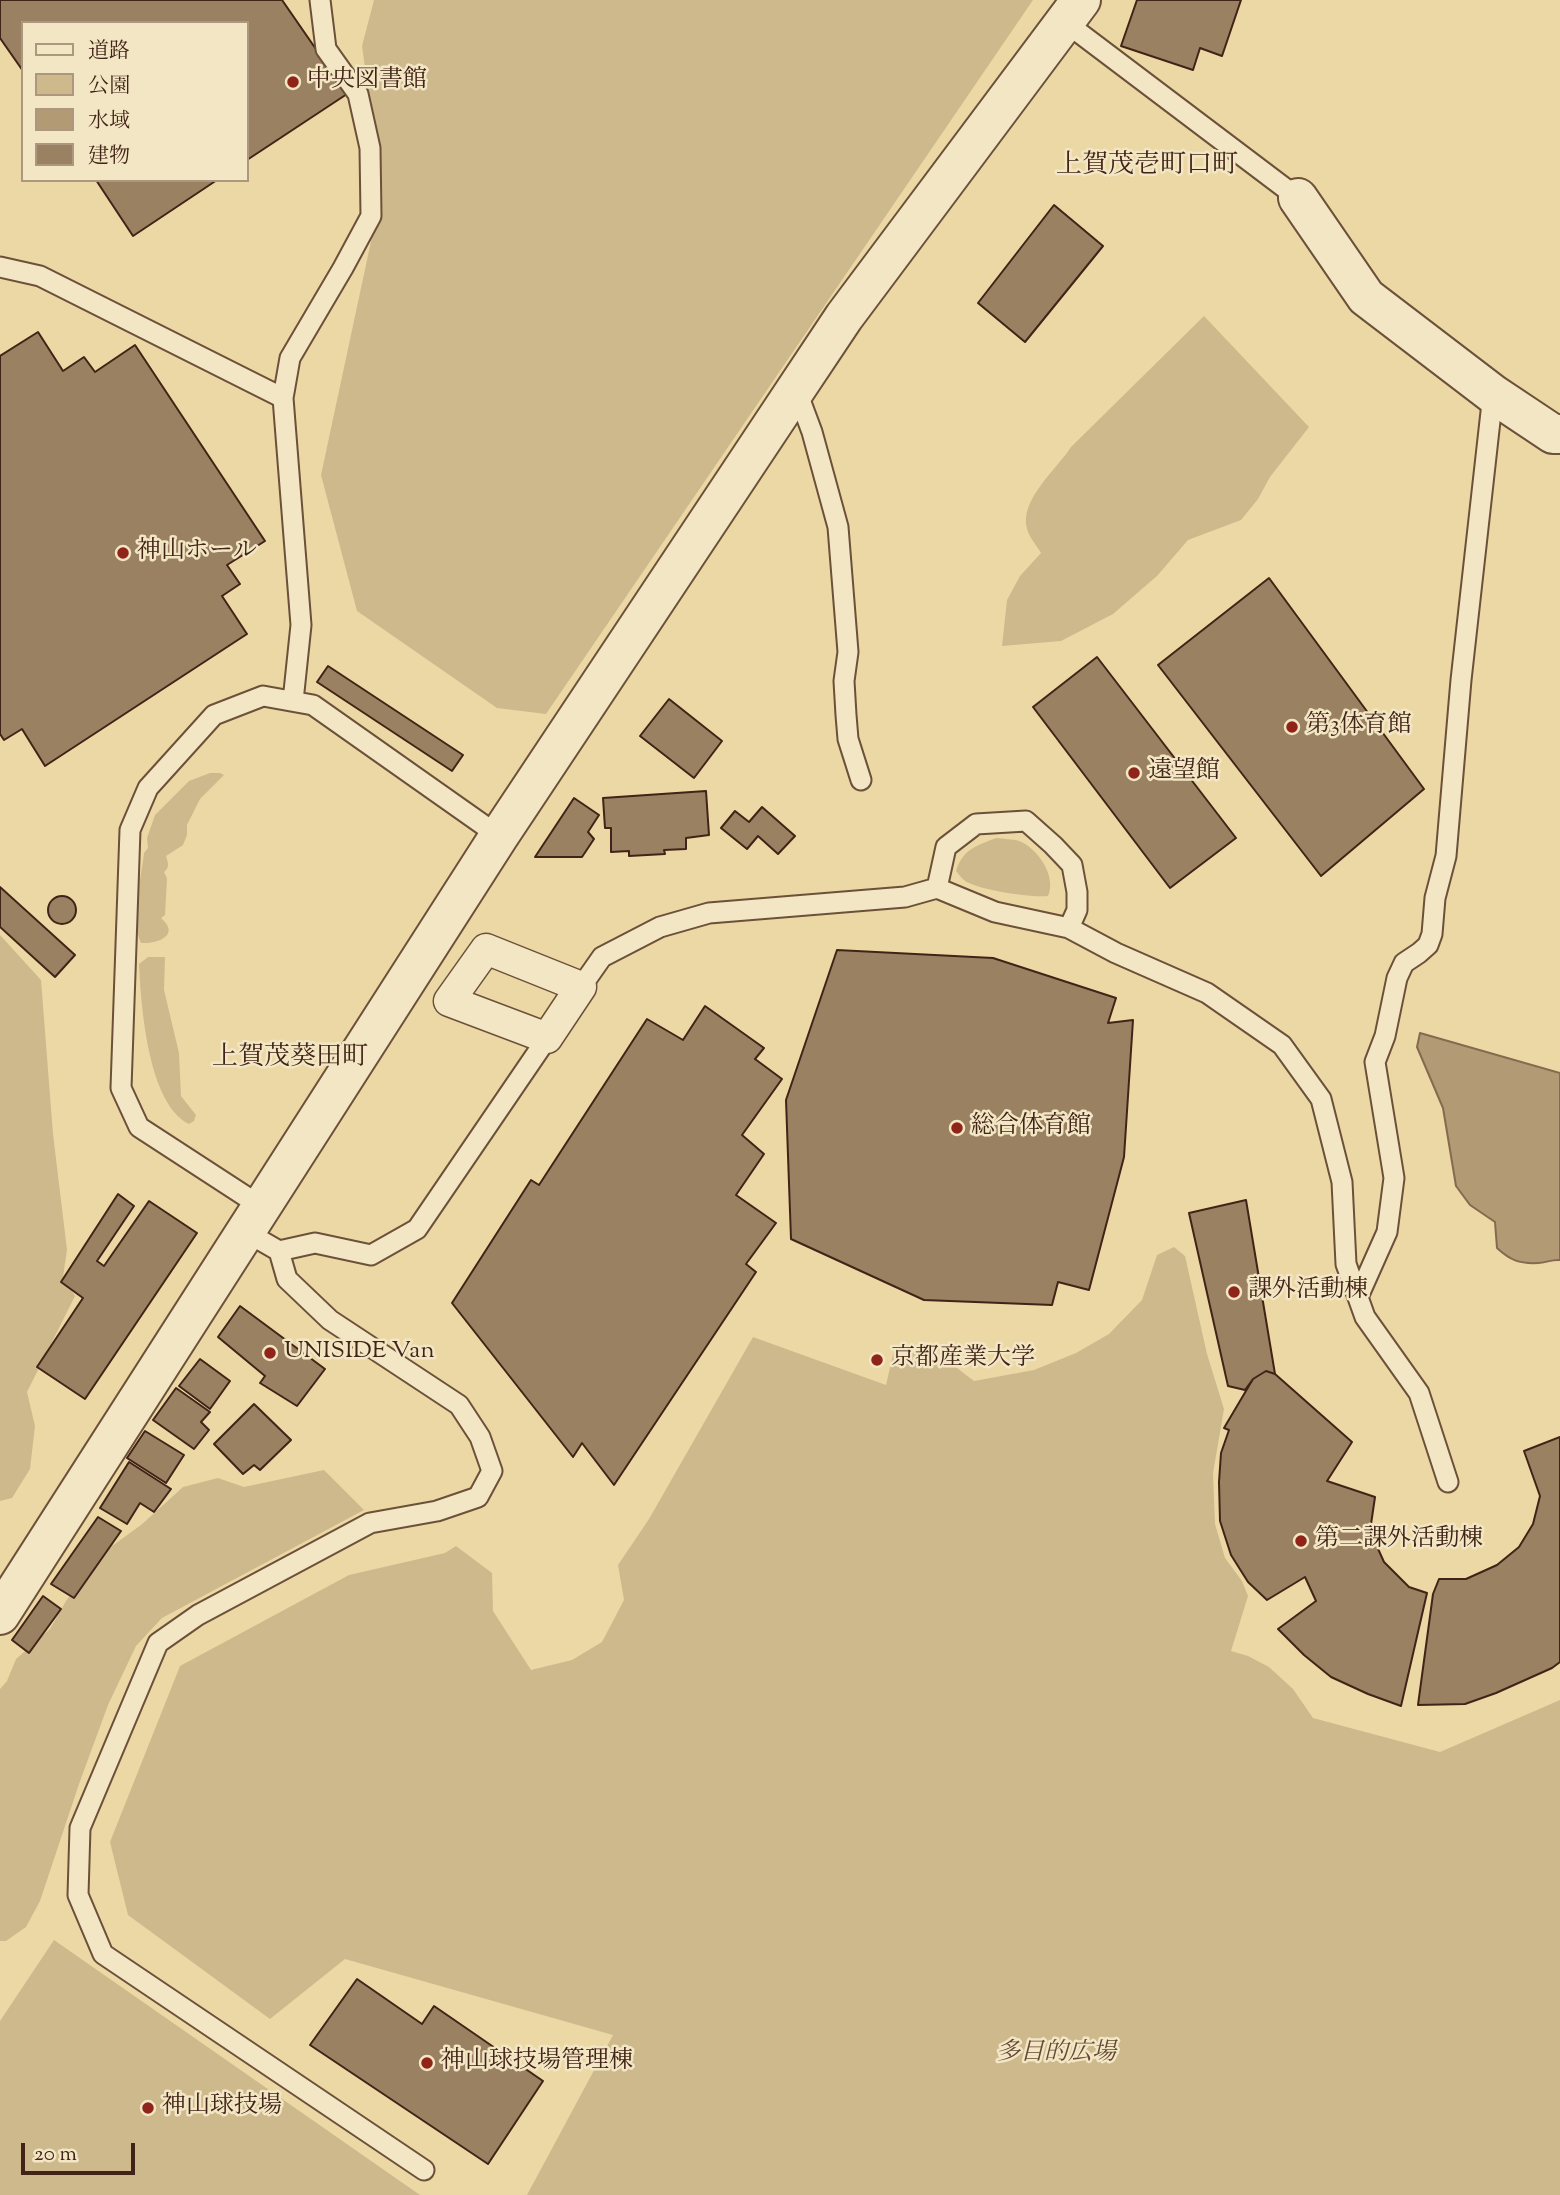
<!DOCTYPE html>
<meta charset="utf-8">
<style>
body{margin:0}
#map{position:relative;width:1560px;height:2195px;overflow:hidden;background:#ebd8a5;font-family:"Sorts Mill Goudy","Noto Serif JP",serif}
canvas{display:block}
.legend{position:absolute;left:21px;top:21px;width:228px;height:161px;box-sizing:border-box;background:#f2e6c4;border:2px solid #ac987f;margin:0;padding:9px 12px;list-style:none;font-size:21px;color:#422317}
.legend li{display:flex;align-items:center;gap:14px;height:35px}
.legend b{width:35px;border:2px solid #ac987f}
.scale{position:absolute;left:21px;top:2143px;width:114px;height:32px;box-sizing:border-box;border:4px solid #422317;border-top:0;padding-left:9px;font-size:21px;line-height:24px;white-space:nowrap;color:#422317;-webkit-text-stroke:5px #f2e6c4;paint-order:stroke}
</style>
<div id="map">
<canvas width="1560" height="2195"></canvas>
<ul class="legend">
<li><b style="height:9px;background:#f2e6c4"></b>道路</li>
<li><b style="height:19px;background:#ceb98d"></b>公園</li>
<li><b style="height:19px;background:#b29a75"></b>水域</li>
<li><b style="height:19px;background:#9a8161"></b>建物</li>
</ul>
<div class="scale">20 m</div>
</div>
<script>
const ctx = document.querySelector('canvas').getContext('2d');
ctx.lineJoin = 'round';
function paint(path, color) {
  ctx.fillStyle = color;
  ctx.fill(path, 'evenodd');
}
function strokePath(path, color, width, dash) {
  ctx.strokeStyle = color;
  ctx.lineWidth = width;
  ctx.lineCap = dash ? 'butt' : 'round';
  ctx.setLineDash(dash || []);
  ctx.stroke(path);
}
function label(font, color, halo, rows, align = 'center') {
  ctx.font = font + ' "Sorts Mill Goudy","Noto Serif JP",serif';
  ctx.lineWidth = 5;
  ctx.setLineDash([]);
  ctx.textBaseline = 'middle';
  ctx.strokeStyle = halo;
  ctx.fillStyle = color;
  for (const [text, x, y, turn = 0] of rows) {
    ctx.save();
    ctx.translate(x, y);
    ctx.rotate((+turn || 0) * Math.PI / 180);
    ctx.textAlign = isNaN(turn) ? turn : align;
    if (halo) ctx.strokeText(text, 0, 0);
    ctx.fillText(text, 0, 0);
    ctx.restore();
  }
}
const green = new Path2D(`
 M374 0H1033L546 714 497 708 357 611 321 475 382 190 362 46Z
 M1204 316 1309 427 1270 477 1258 499 1241 520 1188 540 1157 576 1113 614 1061 641 1002 646 1007 600 1020 576 1041 553C1037 546 1029 537 1027 529 1019 500 1057 469 1071 447Z
 M210 773H220L224 775 200 799 187 825V835L183 845 166 856C168 863 170 867 164 872L167 878 165 915 161 918C181 935 158 944 141 943 129 916 141 882 144 853L148 848 147 838 155 815 189 781Z
 M996 838C1003 839 1013 839 1019 841 1038 848 1057 877 1048 896 1032 898 976 890 964 880 961 878 959 874 956 871 963 849 976 846 996 838Z
 M0 935 41 980 53 1134 67 1250 63 1277 75 1296 27 1392 35 1426 30 1469 12 1498 0 1501Z
 M148 957H165L164 990 179 1053 181 1096 196 1115 194 1121 189 1124C148 1104 141 1006 139 964Z
 M1174 1247 1185 1256 1207 1354 1224 1409 1213 1473 1215 1524 1225 1558 1242 1581 1248 1596 1231 1651 1248 1656 1269 1667 1293 1689 1313 1718 1440 1752 1560 1700V2195H527L613 2035 345 1959 270 2019 128 1915 110 1842 180 1666 349 1575 445 1553 456 1546 492 1573 493 1611 531 1670 572 1660 602 1642 624 1600 618 1565 649 1519 753 1337 886 1385 895 1346 948 1361 974 1381 1034 1370 1076 1353 1109 1334 1142 1300 1157 1255Z
 M324 1470 364 1510 162 1618 136 1646 108 1705 79 1784 40 1901 26 1927 6 1941H0V1689L7 1681 16 1659 50 1629 66 1601 88 1570 112 1546 141 1525 183 1487 218 1478 244 1487Z
 M54 1940 420 2195H0V2021Z`);
const water = new Path2D(`
 M1420 1033 1560 1073V1260C1552 1259 1546 1263 1538 1263 1519 1264 1510 1260 1497 1248L1495 1222 1470 1205 1456 1186 1443 1108 1417 1047Z`);
const building = new Path2D(`
 M0 0H282L347 94 247 160V23H23V71L0 38Z
 M1137 0H1241L1222 56 1200 48 1193 70 1121 46Z
 M96 180H217L133 236Z
 M1054 205 1103 246 1025 342 978 303Z
 M38 332 63 371 84 357 95 372 135 345 265 541 227 565 240 584 222 596 247 634 45 766 22 729 4 740 0 734V356Z
 M1269 578 1424 789 1321 876 1158 665Z
 M1097 657 1236 838 1170 888 1033 707Z
 M328 666 463 755 452 771 317 682Z
 M669 699 722 741 694 778 640 736Z
 M706 791 709 835 686 838V849L664 850 665 854 629 856V851L611 852V828H605L603 798Z
 M574 798 599 815 588 832 594 839 582 857H535Z
 M762 807 795 836 778 854 758 836 747 849 721 828 735 811 749 822Z
 M0 887 75 955 55 977 0 927Z
 M48 910a14 14 0 1 1 28 0a14 14 0 1 1-28 0Z
 M837 950 993 958 1116 998 1108 1023 1133 1020 1124 1157 1089 1290 1058 1282 1052 1305 924 1300 791 1239 786 1100Z
 M705 1006 764 1048 755 1059 782 1079 742 1135 764 1154 736 1195 776 1223 746 1264 756 1272 614 1485 582 1443 573 1457 452 1303 531 1180 539 1185 647 1019 683 1040Z
 M118 1194 134 1206 97 1261 104 1266 149 1201 197 1233 85 1399 37 1367 83 1298 61 1282Z
 M1246 1200 1275 1374 1266 1371 1253 1379 1245 1390 1228 1386 1189 1213Z
 M240 1306 325 1369 297 1406 260 1383 265 1376 218 1337Z
 M200 1359 230 1381 210 1409 179 1386Z
 M1266 1371 1275 1374 1352 1442 1327 1481 1375 1497 1370 1531 1384 1562 1409 1587 1427 1593 1401 1706 1368 1694 1331 1677 1304 1655 1278 1629 1316 1601 1305 1577 1267 1600 1248 1582 1231 1555 1220 1521 1219 1482 1221 1453 1229 1430 1224 1428 1253 1379Z
 M176 1388 210 1412 201 1422 209 1430 194 1449 153 1420Z
 M254 1404 291 1440 260 1470 254 1465 243 1474 214 1444Z
 M145 1431 184 1455 166 1483 127 1458Z
 M1560 1437V1662L1552 1668 1496 1693 1465 1704 1418 1705 1433 1594 1439 1579H1466L1497 1565 1519 1547 1533 1524 1540 1496 1524 1451Z
 M129 1462 171 1489 154 1512 140 1503 127 1524 100 1508Z
 M98 1517 121 1531 74 1598 51 1584Z
 M43 1596 61 1609 29 1653 12 1640Z
 M357 1979 422 2024 434 2006 543 2081 488 2164 310 2045Z`);
const service = new Path2D(`
 M1065 22 1298 198
 M0 267 40 276 283 398
 M796 389 812 432 838 527 848 652 844 681 846 715 848 739 861 780
 M293 701 301 625 283 398 290 358 343 268 371 216 370 148 358 94 326 49 320 0
 M937 888 946 847 976 824 1026 821 1053 845 1072 865 1077 892V910L1069 928
 M574 997 602 957 660 927 709 913 905 897 937 888 995 912 1069 928 1116 953 1207 993 1282 1045 1321 1099 1342 1182 1346 1264 1365 1317 1419 1393 1448 1482
 M262 1207 139 1127 121 1088 130 830 148 788 214 715 263 696 313 705 499 836
 M246 1232 279 1251 287 1279 330 1320 459 1405 480 1437 492 1471 478 1497 437 1511 370 1523 198 1615 158 1643 80 1828 78 1895 103 1954 424 2170
 M279 1251 315 1243 371 1255 417 1229 552 1031
 M1358 1297 1387 1232 1394 1178 1375 1062 1385 1036 1397 978 1404 963 1419 953 1428 945 1432 934 1435 898 1446 856 1461 680 1493 394`);
const pedestrian = new Path2D(`
 M486 949 581 987 547 1038 449 1001Z`);
const minor = new Path2D(`
 M1298 198 1366 297 1493 394 1553 434H1560`);
const tertiary = new Path2D(`
 M0 1615 499 836 796 389 844 317 1081 0`);
const markers = [
 [293,82,7,"#8f2418"],
 [123,553,7,"#8f2418"],
 [1292,727,7,"#8f2418"],
 [1134,773,7,"#8f2418"],
 [957,1128,7,"#8f2418"],
 [1234,1292,7,"#8f2418"],
 [270,1353,7,"#8f2418"],
 [877,1360,7,"#8f2418"],
 [1301,1541,7,"#8f2418"],
 [427,2063,7,"#8f2418"],
 [148,2108,7,"#8f2418"]
];
const poiNames = [
 ["中央図書館",307,82],
 ["神山ホール",137,553],
 ["第3体育館",1306,727],
 ["遠望館",1148,773],
 ["総合体育館",971,1128],
 ["課外活動棟",1248,1292],
 ["UNISIDE Van",284,1353],
 ["京都産業大学",891,1360],
 ["第二課外活動棟",1315,1541],
 ["神山球技場管理棟",441,2063],
 ["神山球技場",162,2108]
];
const parkNames = [
 ["多目的広場",1056,2055]
];
const neighbourhoodNames = [
 ["上賀茂壱町口町",1147,168],
 ["上賀茂葵田町",290,1060]
];
paint(green, '#ceb98d');
paint(water, '#b29a75');
strokePath(water, '#856a4f', 2);
paint(building, '#9a8161');
strokePath(building, '#422317', 2);
strokePath(service, '#6c503a', 23);
strokePath(pedestrian, '#6c503a', 33);
strokePath(minor, '#6c503a', 42);
strokePath(tertiary, '#6c503a', 42);
strokePath(service, '#f2e6c4', 19);
strokePath(pedestrian, '#f2e6c4', 30);
strokePath(minor, '#f2e6c4', 38);
strokePath(tertiary, '#f2e6c4', 38);
for (const [x, y, r, color] of markers) {
  const dot = new Path2D();
  dot.arc(x, y, r, 0, 2 * Math.PI);
  ctx.fillStyle = color;
  ctx.fill(dot);
  strokePath(dot, '#f2e6c4', 2.5);
}
label('24px', '#422317', '#f2e6c4', poiNames, 'left');
label('italic 24px', '#654834', '#f2e6c4', parkNames);
label('26px', '#422317', '#f2e6c4', neighbourhoodNames);
</script>
